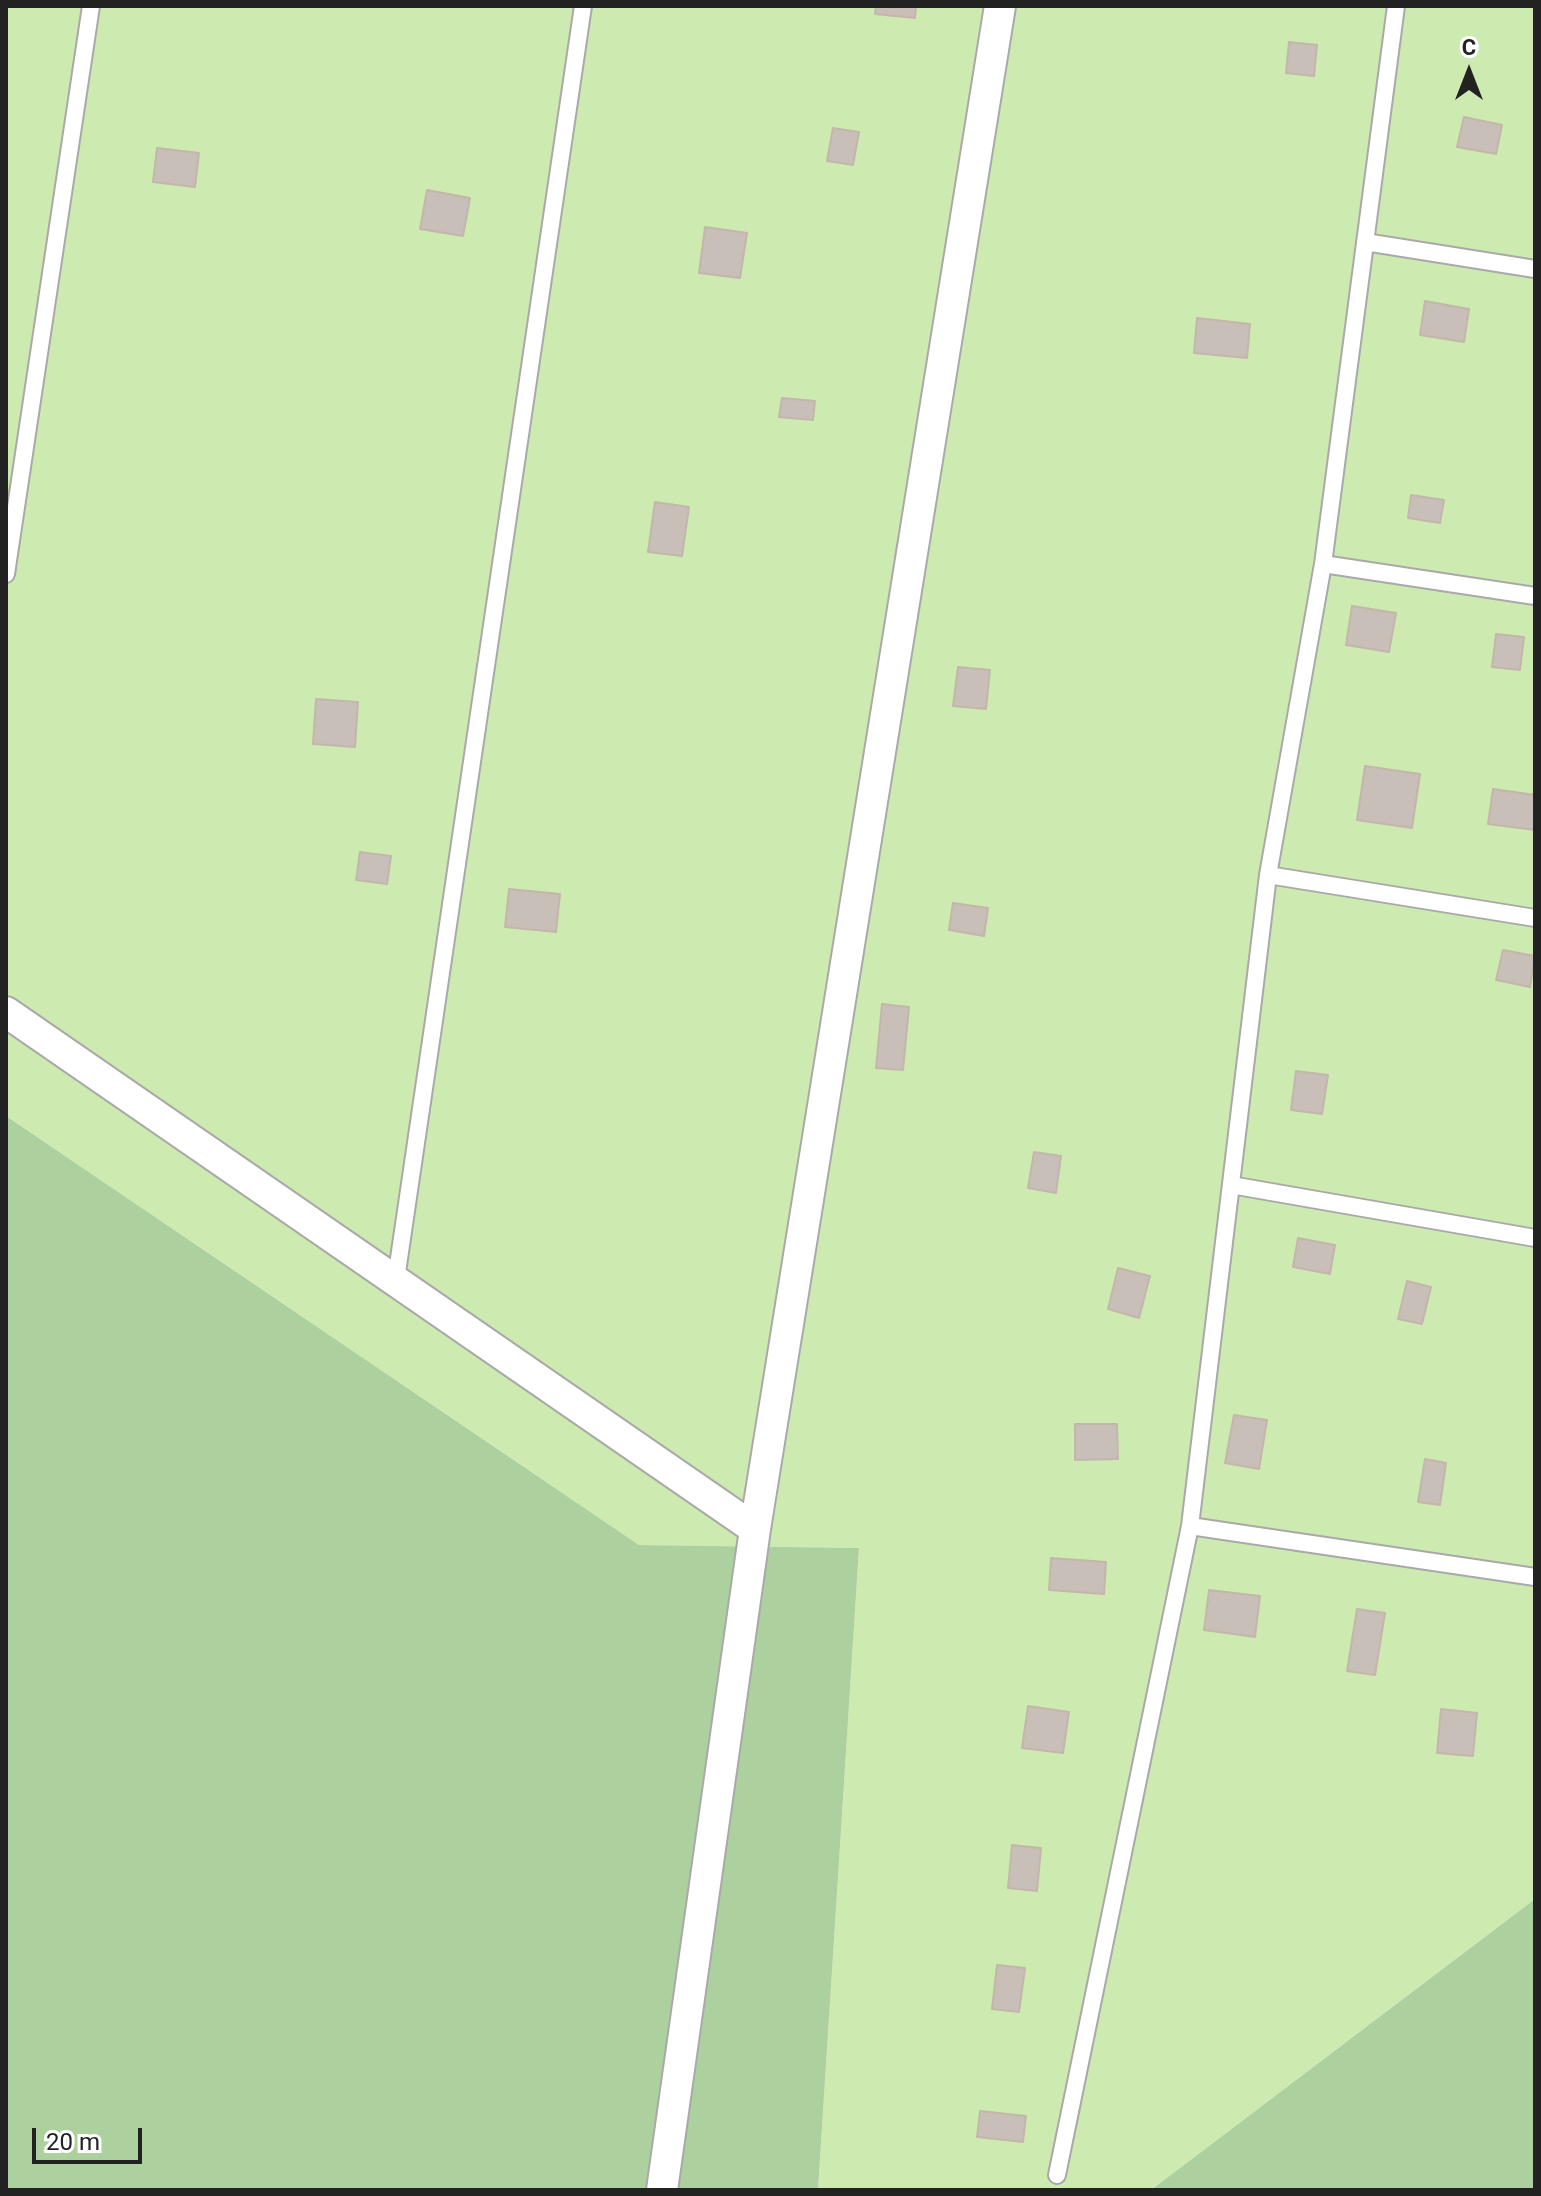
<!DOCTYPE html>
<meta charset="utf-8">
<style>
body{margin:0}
#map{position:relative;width:1541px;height:2196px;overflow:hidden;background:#f2efe9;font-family:Roboto,sans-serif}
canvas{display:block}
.frame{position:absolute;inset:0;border:8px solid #222;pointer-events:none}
.north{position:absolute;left:1429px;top:32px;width:80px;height:80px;-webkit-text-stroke:6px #fff;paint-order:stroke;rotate:0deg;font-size:22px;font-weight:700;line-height:32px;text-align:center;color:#222}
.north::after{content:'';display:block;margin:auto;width:28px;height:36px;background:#222;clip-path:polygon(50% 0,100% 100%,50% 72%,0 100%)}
.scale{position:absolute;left:32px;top:2128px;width:110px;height:36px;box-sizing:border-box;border:4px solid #222;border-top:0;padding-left:10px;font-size:24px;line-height:28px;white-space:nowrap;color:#222;-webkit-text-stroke:6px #fff;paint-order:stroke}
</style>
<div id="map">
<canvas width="1541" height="2196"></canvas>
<div class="frame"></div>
<div class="north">С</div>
<div class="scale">20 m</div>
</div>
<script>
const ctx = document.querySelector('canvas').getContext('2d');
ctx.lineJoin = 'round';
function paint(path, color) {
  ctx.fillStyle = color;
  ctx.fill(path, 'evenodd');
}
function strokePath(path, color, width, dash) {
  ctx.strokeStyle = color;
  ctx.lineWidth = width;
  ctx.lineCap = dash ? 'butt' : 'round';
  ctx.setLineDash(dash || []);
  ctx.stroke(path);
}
const grass = new Path2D(`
 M6 6H1535V1899L1151 2190H818L859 1548 639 1545 6 1116Z`);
const forest = new Path2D(`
 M6 1116 639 1545 859 1548 818 2190H6Z
 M1535 1899V2190H1151Z`);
const building = new Path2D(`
 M876 6H916L915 18 875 14Z
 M1289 42 1317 45 1314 76 1286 73Z
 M1464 117 1502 125 1496 154 1457 147Z
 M833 128 859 132 853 165 827 161Z
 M157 148 199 153 195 187 153 182Z
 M427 190 470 198 463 236 420 229Z
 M705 227 747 233 740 278 699 273Z
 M1425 301 1469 309 1464 342 1420 335Z
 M1197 318 1250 324 1247 358 1194 353Z
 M782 398 815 401 813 420 779 417Z
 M1411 495 1444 500 1440 523 1408 518Z
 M655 502 689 507 682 556 648 552Z
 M1352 606 1396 613 1389 652 1346 645Z
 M1496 634 1524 637 1520 670 1492 667Z
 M958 667 990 670 986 709 953 706Z
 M316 699 358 702 355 747 313 744Z
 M1365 766 1420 774 1412 828 1357 820Z
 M1493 789 1535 795V830L1488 824Z
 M360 852 391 856 387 884 356 880Z
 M509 889 560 894 556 932 505 927Z
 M953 903 988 908 984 936 949 930Z
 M1503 950 1535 956 1530 987 1496 980Z
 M882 1004 909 1007 903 1070 876 1068Z
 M1296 1071 1328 1075 1322 1114 1291 1110Z
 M1034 1152 1061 1156 1056 1193 1028 1188Z
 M1298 1238 1335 1245 1330 1274 1293 1267Z
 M1118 1268 1150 1276 1139 1318 1108 1309Z
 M1407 1281 1431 1287 1422 1324 1398 1319Z
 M1234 1415 1267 1420 1259 1469 1225 1463Z
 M1075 1424H1117L1118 1459 1075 1460Z
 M1425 1459 1446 1463 1440 1505 1418 1502Z
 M1051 1558 1106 1562 1104 1594 1049 1590Z
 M1209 1590 1260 1596 1255 1637 1204 1630Z
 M1357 1609 1385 1613 1375 1675 1347 1671Z
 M1028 1706 1069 1712 1063 1753 1022 1748Z
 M1441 1709 1477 1713 1473 1756 1437 1753Z
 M1012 1845 1041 1848 1037 1891 1008 1888Z
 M997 1965 1025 1968 1019 2012 992 2009Z
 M980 2111 1026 2116 1023 2142 977 2137Z`);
const lane = new Path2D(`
 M1365 242 1535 269
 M1323 564 1535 596
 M6 574 91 6
 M1268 875 1535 918
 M1231 1185 1535 1238
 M396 1279 583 6
 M1190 1526 1268 875 1323 564 1396 6
 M1057 2175 1190 1526 1535 1577`);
const street = new Path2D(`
 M6 1012 755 1529
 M662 2190 755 1529 1000 6`);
paint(grass, '#cdebb0');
paint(forest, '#add19e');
paint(building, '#c7bfb8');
strokePath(building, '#c4b6ab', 2);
strokePath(lane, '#a9a9a9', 20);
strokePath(street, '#a9a9a9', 34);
strokePath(lane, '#fff', 16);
strokePath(street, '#fff', 30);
</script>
